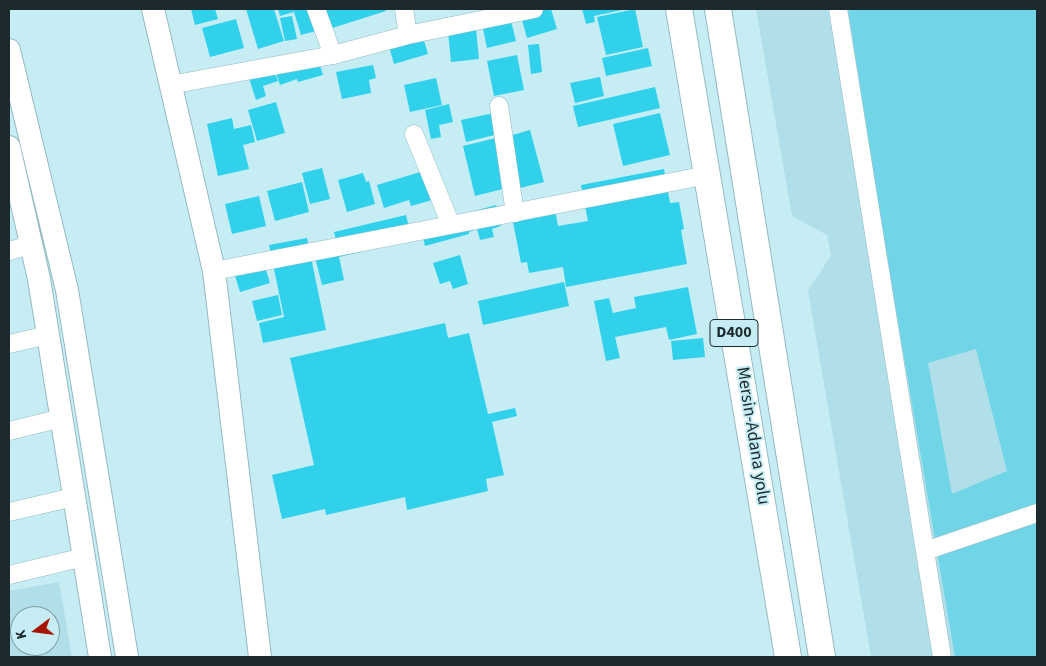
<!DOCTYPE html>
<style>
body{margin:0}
#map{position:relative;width:1046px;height:666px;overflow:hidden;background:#c6edf4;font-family:"Source Sans 3",sans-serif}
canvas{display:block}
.frame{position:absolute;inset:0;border:10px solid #1c2a2d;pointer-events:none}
.north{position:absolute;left:10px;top:606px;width:50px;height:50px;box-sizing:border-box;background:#c6edf4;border:1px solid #829fa4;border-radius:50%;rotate:255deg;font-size:14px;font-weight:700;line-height:20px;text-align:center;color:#1c2a2d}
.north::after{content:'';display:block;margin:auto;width:18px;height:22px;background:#a61500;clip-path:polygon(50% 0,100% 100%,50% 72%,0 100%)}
</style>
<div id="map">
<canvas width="1046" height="666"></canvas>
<div class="frame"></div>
<div class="north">K</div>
</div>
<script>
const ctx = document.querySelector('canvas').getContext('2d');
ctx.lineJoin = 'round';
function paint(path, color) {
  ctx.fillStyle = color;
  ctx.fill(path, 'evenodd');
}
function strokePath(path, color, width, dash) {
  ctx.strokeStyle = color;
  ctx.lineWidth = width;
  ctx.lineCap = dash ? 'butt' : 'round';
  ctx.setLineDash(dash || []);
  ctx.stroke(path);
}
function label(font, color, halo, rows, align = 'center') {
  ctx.font = font + ' "Source Sans 3",sans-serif';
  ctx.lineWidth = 4;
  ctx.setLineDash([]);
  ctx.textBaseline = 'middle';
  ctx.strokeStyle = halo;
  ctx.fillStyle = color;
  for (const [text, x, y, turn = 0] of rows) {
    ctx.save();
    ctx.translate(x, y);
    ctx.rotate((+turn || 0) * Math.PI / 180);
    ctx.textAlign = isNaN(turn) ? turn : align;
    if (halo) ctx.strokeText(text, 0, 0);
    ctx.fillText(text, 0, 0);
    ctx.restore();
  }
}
const built = new Path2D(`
 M756 9H1037V657H871L808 291 831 255 827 235 792 216Z
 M59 582 72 657H9V591ZM20 616H50V646H20Z`);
const green = new Path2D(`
 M848 9H1037V657H955L885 245ZM976 349 1007 471 952 494 928 363Z`);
const building = new Path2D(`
 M191 9H215L218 19 195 25Z
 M246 9H274L284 41 258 49Z
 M278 9H385L386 11 326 30H320L301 35 294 12 280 16Z
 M519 9H551L557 29 527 38Z
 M582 9H622V10L594 16 595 22 586 24Z
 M635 9 643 47 606 55 597 17Z
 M509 13 516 41 487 48 481 19Z
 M292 16 297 39 285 41 280 18Z
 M236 19 244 48 210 57 202 28Z
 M420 27 428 54 394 64 386 36Z
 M476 29 479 59 451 62 448 32Z
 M539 44 542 72 531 74 528 45Z
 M648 48 652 66 606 76 602 58Z
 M315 50 323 75 298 82 297 79 280 85 273 63Z
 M517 55 524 90 494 96 487 61Z
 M272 64 278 81 263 86 266 96 256 100 247 72Z
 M373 65 376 78 369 80 371 93 342 99 336 72Z
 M600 77 604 96 575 103 570 83Z
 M436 78 442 105 410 112 404 85Z
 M655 87 660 108 578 127 573 106Z
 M276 102 285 133 257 141 248 110Z
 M449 104 453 122 439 125 441 137 431 139 425 110Z
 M494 113 499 134 466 142 461 120Z
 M660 113 670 155 623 166 613 124Z
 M232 118 234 129 251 125 255 142 243 145 249 169 218 176 207 124Z
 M530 130 544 182 516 189 502 138Z
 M500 137 511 187 475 196 463 146Z
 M322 168 330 199 310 204 302 173Z
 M664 169 670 203 679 202 684 229 681 230 687 264 566 287 563 267 529 273 527 262 521 263 512 217 555 209 558 226 588 221 581 185Z
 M427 170 436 199 411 206 409 200 384 208 377 185Z
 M363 173 366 182 369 181 375 204 347 212 338 180Z
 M302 182 309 212 275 221 267 191Z
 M259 196 266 226 232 234 225 204Z
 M496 205 501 226 492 229 494 237 480 240 477 229 469 232V234L425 246 420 226Z
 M406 215 412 240 339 257 344 280 322 285 313 249 337 244 334 232Z
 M307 238 326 330 263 343 259 323 284 317 269 245Z
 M261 254 270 283 240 292 231 263Z
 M460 255 468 284 453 289 450 281 440 284 433 263Z
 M564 282 569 306 483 325 478 301Z
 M688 287 697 334 669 340 666 327 615 337 620 358 606 361 594 301 609 298 613 313 636 308 634 297Z
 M278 295 282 315 257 321 252 301Z
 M445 323 448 338 469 333 488 414 515 408 517 416 492 422 504 475 486 479 488 491 407 510 405 497 326 515 325 509 282 519 272 475 314 465 290 358Z
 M703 338 705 357 673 360 671 341Z`);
const minor = new Path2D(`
 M316 9 333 55
 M404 9 408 35
 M838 9 942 657
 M170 85 333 55 408 35 534 9
 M499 106 515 213
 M414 134 451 225
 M9 251 31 245
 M214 271 708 175
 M9 344 48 335
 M9 431 62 418
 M9 512 74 497
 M925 551 1037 513
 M9 575 84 557`);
const major = new Path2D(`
 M153 9 214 271 260 657
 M9 50 67 290 127 657
 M9 147 39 279 100 657`);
const highway = new Path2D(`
 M679 9 788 657
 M718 9 822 657`);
const shields = [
 [734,333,48]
];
const shieldNames = [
 ["D400",734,333]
];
const streetNames = [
 ["Mersin-Adana yolu",752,436,81]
];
paint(built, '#b1dfe9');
paint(green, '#71d5e8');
paint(building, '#31d1eb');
strokePath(minor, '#95bac2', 19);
strokePath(major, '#95bac2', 24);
strokePath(highway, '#95bac2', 28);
strokePath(minor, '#fff', 18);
strokePath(major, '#fff', 22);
strokePath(highway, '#fff', 26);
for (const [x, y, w] of shields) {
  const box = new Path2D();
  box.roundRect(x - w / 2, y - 13.5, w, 27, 4);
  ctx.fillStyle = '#c6edf4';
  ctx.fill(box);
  strokePath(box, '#1c2a2d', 1);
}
label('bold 16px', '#1c2a2d', null, shieldNames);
label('18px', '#1c2a2d', '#c6edf4', streetNames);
</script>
